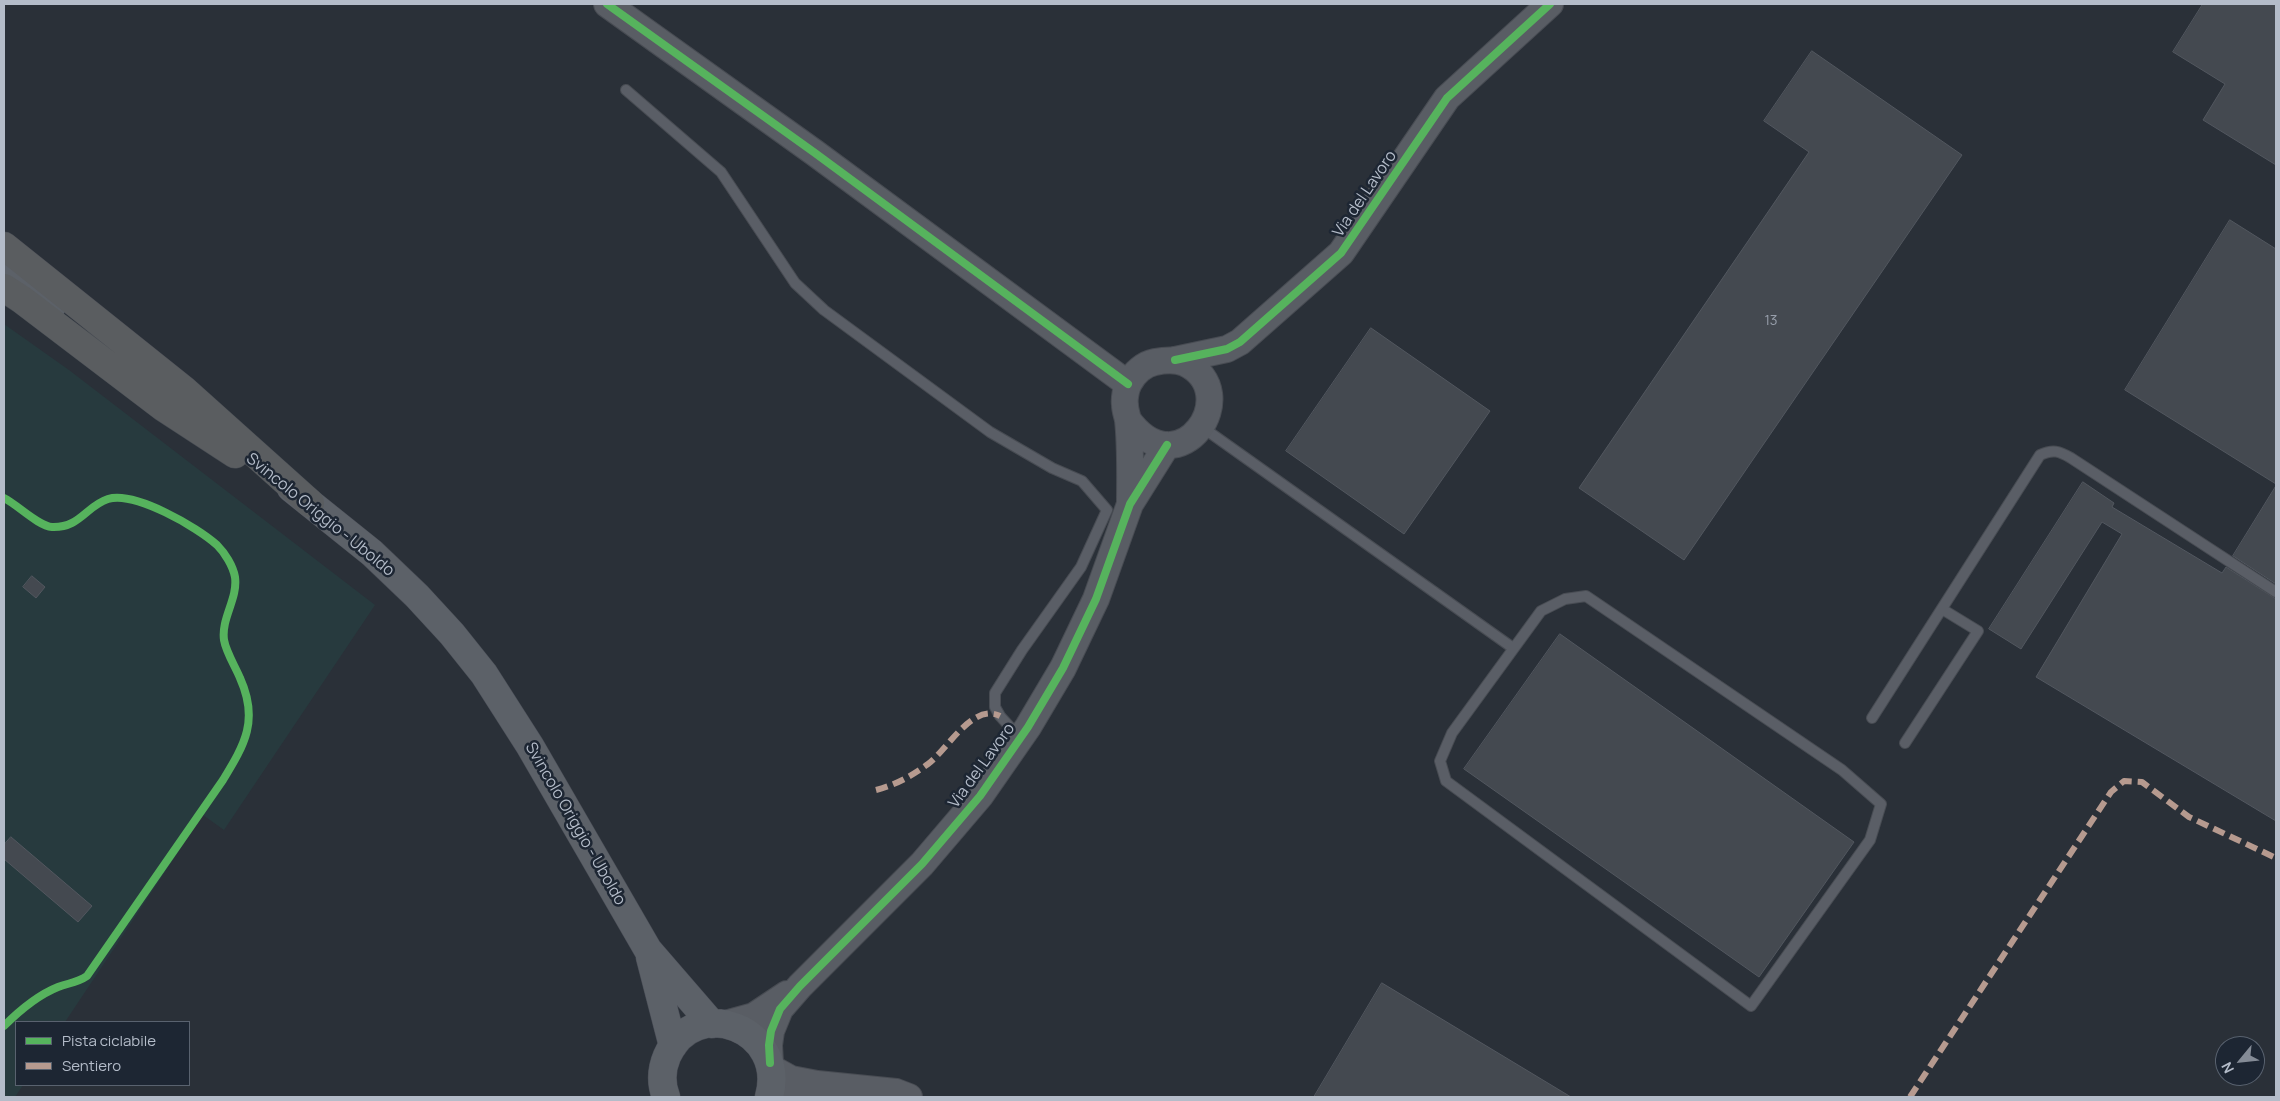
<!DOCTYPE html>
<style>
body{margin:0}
#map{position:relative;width:2280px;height:1101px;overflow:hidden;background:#2a3038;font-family:Manrope,sans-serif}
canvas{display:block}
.frame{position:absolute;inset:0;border:5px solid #b4bcc9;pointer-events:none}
.legend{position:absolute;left:15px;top:1021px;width:175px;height:65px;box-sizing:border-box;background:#1d2633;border:1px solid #59626f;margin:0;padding:6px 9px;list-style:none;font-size:15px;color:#b4bcc9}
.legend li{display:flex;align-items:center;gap:10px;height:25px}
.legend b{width:25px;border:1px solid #59626f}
.north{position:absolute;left:2215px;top:1036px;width:50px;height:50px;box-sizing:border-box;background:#1d2633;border:1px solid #59626f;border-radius:50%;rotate:242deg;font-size:14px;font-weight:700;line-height:20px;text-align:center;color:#b4bcc9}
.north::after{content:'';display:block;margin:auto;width:18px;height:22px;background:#848b96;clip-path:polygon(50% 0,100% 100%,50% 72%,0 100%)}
</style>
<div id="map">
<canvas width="2280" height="1101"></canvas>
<div class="frame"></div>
<ul class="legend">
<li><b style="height:6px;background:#56b35d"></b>Pista ciclabile</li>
<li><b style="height:6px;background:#b69a8f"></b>Sentiero</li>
</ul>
<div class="north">N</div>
</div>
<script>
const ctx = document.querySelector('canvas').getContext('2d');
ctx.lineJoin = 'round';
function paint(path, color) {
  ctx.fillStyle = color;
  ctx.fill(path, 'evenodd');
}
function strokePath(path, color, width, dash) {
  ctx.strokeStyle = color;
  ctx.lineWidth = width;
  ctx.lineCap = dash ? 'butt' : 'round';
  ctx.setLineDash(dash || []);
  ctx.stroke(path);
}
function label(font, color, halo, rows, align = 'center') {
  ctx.font = font + ' Manrope,sans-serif';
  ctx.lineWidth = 5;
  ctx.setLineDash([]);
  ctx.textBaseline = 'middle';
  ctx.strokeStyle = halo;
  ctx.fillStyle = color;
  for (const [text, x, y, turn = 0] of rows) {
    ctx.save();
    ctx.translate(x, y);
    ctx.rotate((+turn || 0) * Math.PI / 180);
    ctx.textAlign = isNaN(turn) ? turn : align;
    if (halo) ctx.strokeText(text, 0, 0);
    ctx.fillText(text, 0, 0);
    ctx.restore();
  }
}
const green = new Path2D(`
 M4 324 69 370 375 605 224 830 203 815 65 1022H16V1085H23L15 1097H4Z`);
const building = new Path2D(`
 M2203 4H2276V165L2203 120 2225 84 2173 52Z
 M1812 51 1962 155 1684 560 1579 488 1809 152 1764 121Z
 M2230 220 2276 249V484L2125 390Z
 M1371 328 1490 411 1404 534 1286 451Z
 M2083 482 2114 503 2112 507 2222 573 2226 567 2276 599V821L2036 677 2122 534 2102 522 2021 649 1989 629Z
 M2276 486V584L2233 556Z
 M32 576 45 587 36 598 23 587Z
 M1560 634 1854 842 1759 977 1464 769Z
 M11 837 92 906 78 922 4 859V845Z
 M1382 983 1571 1097H1314Z`);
const lane = new Path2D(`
 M626 90 721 172 795 283 824 310 990 432 1052 468 1082 481 1107 510 1081 567 1022 650 995 693V707L1000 716 1020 738
 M1202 427 1513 648
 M1586 596 1842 770 1881 804 1870 840 1751 1006 1446 781 1440 761 1452 733 1541 611 1565 599Z
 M1872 718 2040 455C2053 449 2059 451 2071 458L2276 592
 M1905 743 1978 631 1942 609`);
const secondary = new Path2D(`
 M607 4 815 153 1128 384
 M1175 360 1227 349 1240 342 1341 253 1447 98 1550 4
 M1128 420C1180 491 1246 392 1185 363 1175 359 1165 360 1155 362 1144 364 1134 373 1129 383 1126 388 1124 399 1125 405 1125 410 1127 415 1128 420 1131 447 1130 476 1130 504
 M725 1024 754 1016 787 994
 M770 1063 769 1045 771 1031 780 1009 800 986 922 864 980 796 1028 727 1063 668 1096 599 1130 504 1167 445
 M771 1068 791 1079 817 1084 791 1091 779 1097
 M817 1084 896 1092 909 1097`);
const primary = new Path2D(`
 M4 269 52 306
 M291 488 372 553 417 596 452 634 484 674 530 746 648 950 712 1024
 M650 957 673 1046
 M666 1097C661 1084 661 1070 667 1056 695 993 788 1029 769 1097`);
const highway = new Path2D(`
 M4 246 184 390 310 503
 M4 288 21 299 163 407 235 454`);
const quiet = new Path2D(`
 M876 790C895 785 912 776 928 764 947 750 973 702 1000 716
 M1910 1097 2111 792 2124 781 2142 782 2189 817 2276 858`);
const cycleway = new Path2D(`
 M607 4 815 153 1128 384
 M1175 360 1227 349 1240 342 1341 253 1447 98 1550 4
 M4 498C18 505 38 526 52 527 80 528 86 506 108 499 135 491 197 527 217 545 225 553 233 566 235 577 238 599 221 618 224 640 226 652 235 666 240 678 259 720 245 744 223 780L87 976C77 983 68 983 58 987 38 995 19 1011 4 1026
 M770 1063 769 1045 771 1031 780 1009 800 986 922 864 980 796 1028 727 1063 668 1096 599 1130 504 1167 445`);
const numberNames = [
 ["13",1771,321]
];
const streetNames = [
 ["Via del Lavoro",1365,194,-56],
 ["Svincolo Origgio - Uboldo",320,515,39],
 ["Via del Lavoro",982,766,-54],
 ["Svincolo Origgio - Uboldo",575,824,60]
];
paint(green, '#273a3e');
paint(building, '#444950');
strokePath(building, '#52575f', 1);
strokePath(lane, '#484c53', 12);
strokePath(secondary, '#484c53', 28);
strokePath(primary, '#484c55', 29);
strokePath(highway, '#474c53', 29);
strokePath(lane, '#5a5e66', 10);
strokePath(secondary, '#595d64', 26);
strokePath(primary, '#5c6168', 28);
strokePath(highway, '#5a5d60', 28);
strokePath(quiet, '#b69a8f', 6, [12, 6]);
strokePath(cycleway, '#56b35d', 8);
label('14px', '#989fab', null, numberNames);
label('16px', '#b4bcc9', '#1d2633', streetNames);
</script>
